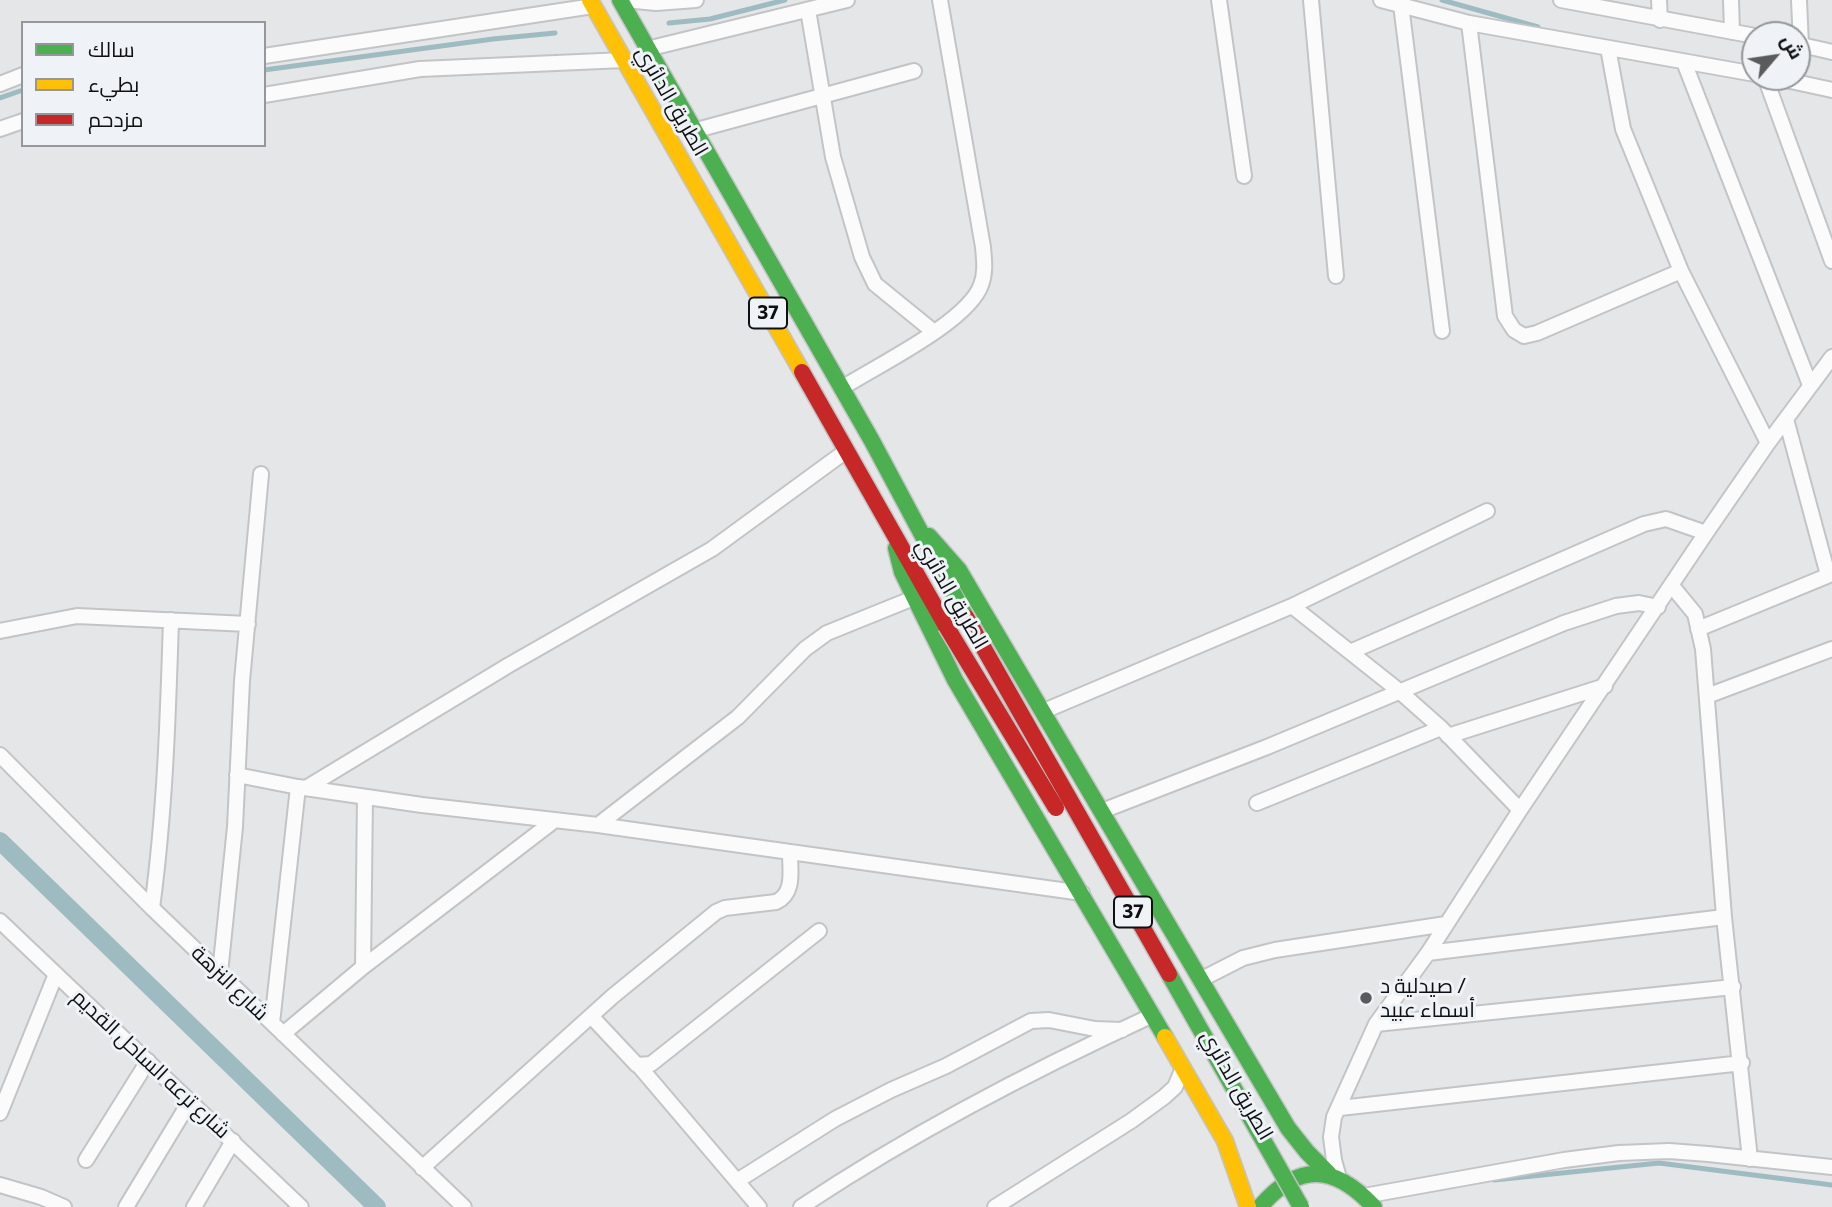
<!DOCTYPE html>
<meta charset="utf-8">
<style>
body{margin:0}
#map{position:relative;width:1832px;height:1207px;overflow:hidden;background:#e4e6e8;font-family:Commissioner,Cairo,sans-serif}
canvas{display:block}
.legend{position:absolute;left:21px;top:21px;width:245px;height:126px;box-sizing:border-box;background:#eff3f7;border:2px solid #95989b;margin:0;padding:9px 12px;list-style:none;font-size:21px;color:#0f1012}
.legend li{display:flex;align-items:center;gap:14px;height:35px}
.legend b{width:35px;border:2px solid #95989b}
.north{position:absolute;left:1741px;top:21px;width:70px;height:70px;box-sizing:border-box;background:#eff3f7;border:2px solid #95989b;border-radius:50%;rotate:61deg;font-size:19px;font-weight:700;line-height:28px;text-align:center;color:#0f1012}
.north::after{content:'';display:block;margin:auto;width:24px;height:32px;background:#5a5b5d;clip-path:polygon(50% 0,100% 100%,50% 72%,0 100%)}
</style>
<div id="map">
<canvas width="1832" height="1207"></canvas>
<ul class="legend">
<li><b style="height:9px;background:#4caf50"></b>سالك</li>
<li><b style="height:9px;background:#ffc107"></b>بطيء</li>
<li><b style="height:9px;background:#c62828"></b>مزدحم</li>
</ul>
<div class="north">ش</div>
</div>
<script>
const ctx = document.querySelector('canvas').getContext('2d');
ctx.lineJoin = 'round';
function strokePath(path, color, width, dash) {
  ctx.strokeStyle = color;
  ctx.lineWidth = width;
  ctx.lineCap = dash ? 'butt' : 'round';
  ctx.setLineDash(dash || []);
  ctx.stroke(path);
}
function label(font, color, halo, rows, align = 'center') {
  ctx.font = font + ' Commissioner,Cairo,sans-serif';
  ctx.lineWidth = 6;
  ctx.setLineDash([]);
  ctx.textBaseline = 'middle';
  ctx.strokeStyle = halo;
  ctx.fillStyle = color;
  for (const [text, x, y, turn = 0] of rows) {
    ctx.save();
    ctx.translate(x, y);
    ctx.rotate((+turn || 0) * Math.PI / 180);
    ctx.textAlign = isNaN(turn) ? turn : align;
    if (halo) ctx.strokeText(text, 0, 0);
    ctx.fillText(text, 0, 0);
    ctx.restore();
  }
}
const stream = new Path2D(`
 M1442 0 1538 27
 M669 23 710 19 785 0
 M264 70 493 39 555 33
 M0 98 23 90
 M1494 1180 1659 1163 1832 1185`);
const canal = new Path2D(`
 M0 841 377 1207`);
const street = new Path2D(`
 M625 0 656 3 696 0
 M1219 0 1244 176
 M1311 0 1336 276
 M1381 0 1469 23 1755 74
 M1561 0 1755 36
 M1659 0 1660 20
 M1731 0 1732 32
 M1799 0 1801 45
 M1401 5 1442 331
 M808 10 833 157 862 257 875 284 934 332
 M1469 23 1505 316 1514 330 1524 336 1537 333 1681 271
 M1797 44 1832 52
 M1608 48 1623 129 1681 271 1768 443
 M647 49 847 0
 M264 56 593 6
 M1684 62 1810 385
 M1765 77 1832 261
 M1772 77 1832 90
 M0 84 23 75
 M264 95 420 69 624 60
 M0 129 23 121
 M693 131 914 71
 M842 388C876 366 968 322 981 285 986 272 984 260 983 247L940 0
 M1786 419 1828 575
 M1672 586 1695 614 1703 649 1724 917 1750 1159
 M1292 606 1398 690 1441 728 1520 810
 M1698 629 1832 574
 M0 631 77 616 248 624
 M1350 652 1644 524 1666 519 1706 533
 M1707 696 1832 649
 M1044 711 1292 606 1487 511
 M1448 736 1605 686
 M0 755 152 908 464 1207
 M237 775 298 787 272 1023
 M298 787 422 805 598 825 1082 893
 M306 788 509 665 712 549 846 451
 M1257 803 1441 728
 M1102 811 1267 747 1564 623 1616 606 1639 603 1658 607
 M598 825 738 717 805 649 827 633 921 595
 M152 908C165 812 168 717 171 620
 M0 921 301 1207
 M1428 953 1724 917
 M363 967 365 797
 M220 973 235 827 242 681 261 474
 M1200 980 1243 958 1275 950 1446 924
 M591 1016 637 1065 651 1064 819 931
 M1376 1024 1733 987
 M283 1034 363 967 555 820
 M639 1066 759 1207
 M1340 1108 1742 1063
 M0 1113 56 974
 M86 1160 148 1061
 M422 1168 613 996 716 912 725 908 776 902C795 893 790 871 790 853
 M1339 1178 1334 1160 1331 1137 1334 1117 1376 1024 1428 953 1520 810 1706 533 1768 443 1832 357
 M737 1181 835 1119 891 1090 946 1066 1031 1021 1049 1020 1095 1029 1122 1030
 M0 1185 41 1197 64 1207
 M1364 1196 1564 1160 1619 1153 1669 1151 1708 1154 1832 1167
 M126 1207 190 1101
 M194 1207 233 1141
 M801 1207C912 1133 1031 1071 1153 1015
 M995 1207 1131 1121 1164 1097 1175 1087 1183 1068`);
const fast = new Path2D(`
 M620 0 872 441 966 617
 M929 536 959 570 1288 1128 1307 1152 1329 1174
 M896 548 902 572 955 680 1165 1037
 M1260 1207C1299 1161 1335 1165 1374 1207`);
const slow = new Path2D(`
 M590 0 802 372
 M1165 1037 1225 1141 1248 1207`);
const jam = new Path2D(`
 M802 372 946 626`);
const fastBridge = new Path2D(`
 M1169 974 1301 1207`);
const jamBridge = new Path2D(`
 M966 617 1169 974
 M946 626 1056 808`);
const markers = [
 [1366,998,7,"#5a5b5d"]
];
const shields = [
 [768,313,38],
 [1133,912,38]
];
const shieldNames = [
 ["37",768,313],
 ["37",1133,912]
];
const streetNames = [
 ["الطريق الدائري",672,101,60],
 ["الطريق الدائري",952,594,60],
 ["شارع النزهة",230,983,44],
 ["شارع ترعه الساحل القديم",151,1064,43],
 ["الطريق الدائري",1237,1085,60]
];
const poiNames = [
 ["صيدلية د /",1380,986],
 ["أسماء عبيد",1380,1010]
];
strokePath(stream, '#9fbbc2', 5);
strokePath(canal, '#9fbbc2', 18);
strokePath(street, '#c3c4c6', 18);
strokePath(fast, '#c3c4c6', 19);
strokePath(slow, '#c3c4c6', 19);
strokePath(jam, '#c3c4c6', 19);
strokePath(street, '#fbfbfc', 14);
strokePath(fast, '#4caf50', 16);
strokePath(slow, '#ffc107', 16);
strokePath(jam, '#c62828', 16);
strokePath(fastBridge, '#c1c2c3', 19, []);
strokePath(jamBridge, '#c1c2c3', 19, []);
strokePath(fastBridge, '#4caf50', 16);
strokePath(jamBridge, '#c62828', 16);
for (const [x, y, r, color] of markers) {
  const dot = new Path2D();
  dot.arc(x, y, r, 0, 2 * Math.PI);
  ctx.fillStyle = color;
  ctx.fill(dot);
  strokePath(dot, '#eff3f7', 2.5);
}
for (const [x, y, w] of shields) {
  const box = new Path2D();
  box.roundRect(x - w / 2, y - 15.5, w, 31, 5);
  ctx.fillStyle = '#eff3f7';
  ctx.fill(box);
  strokePath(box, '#0f1012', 2);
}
label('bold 19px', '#0f1012', null, shieldNames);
label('21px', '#0f1012', '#eff3f7', streetNames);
label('21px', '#0f1012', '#eff3f7', poiNames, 'left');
</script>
